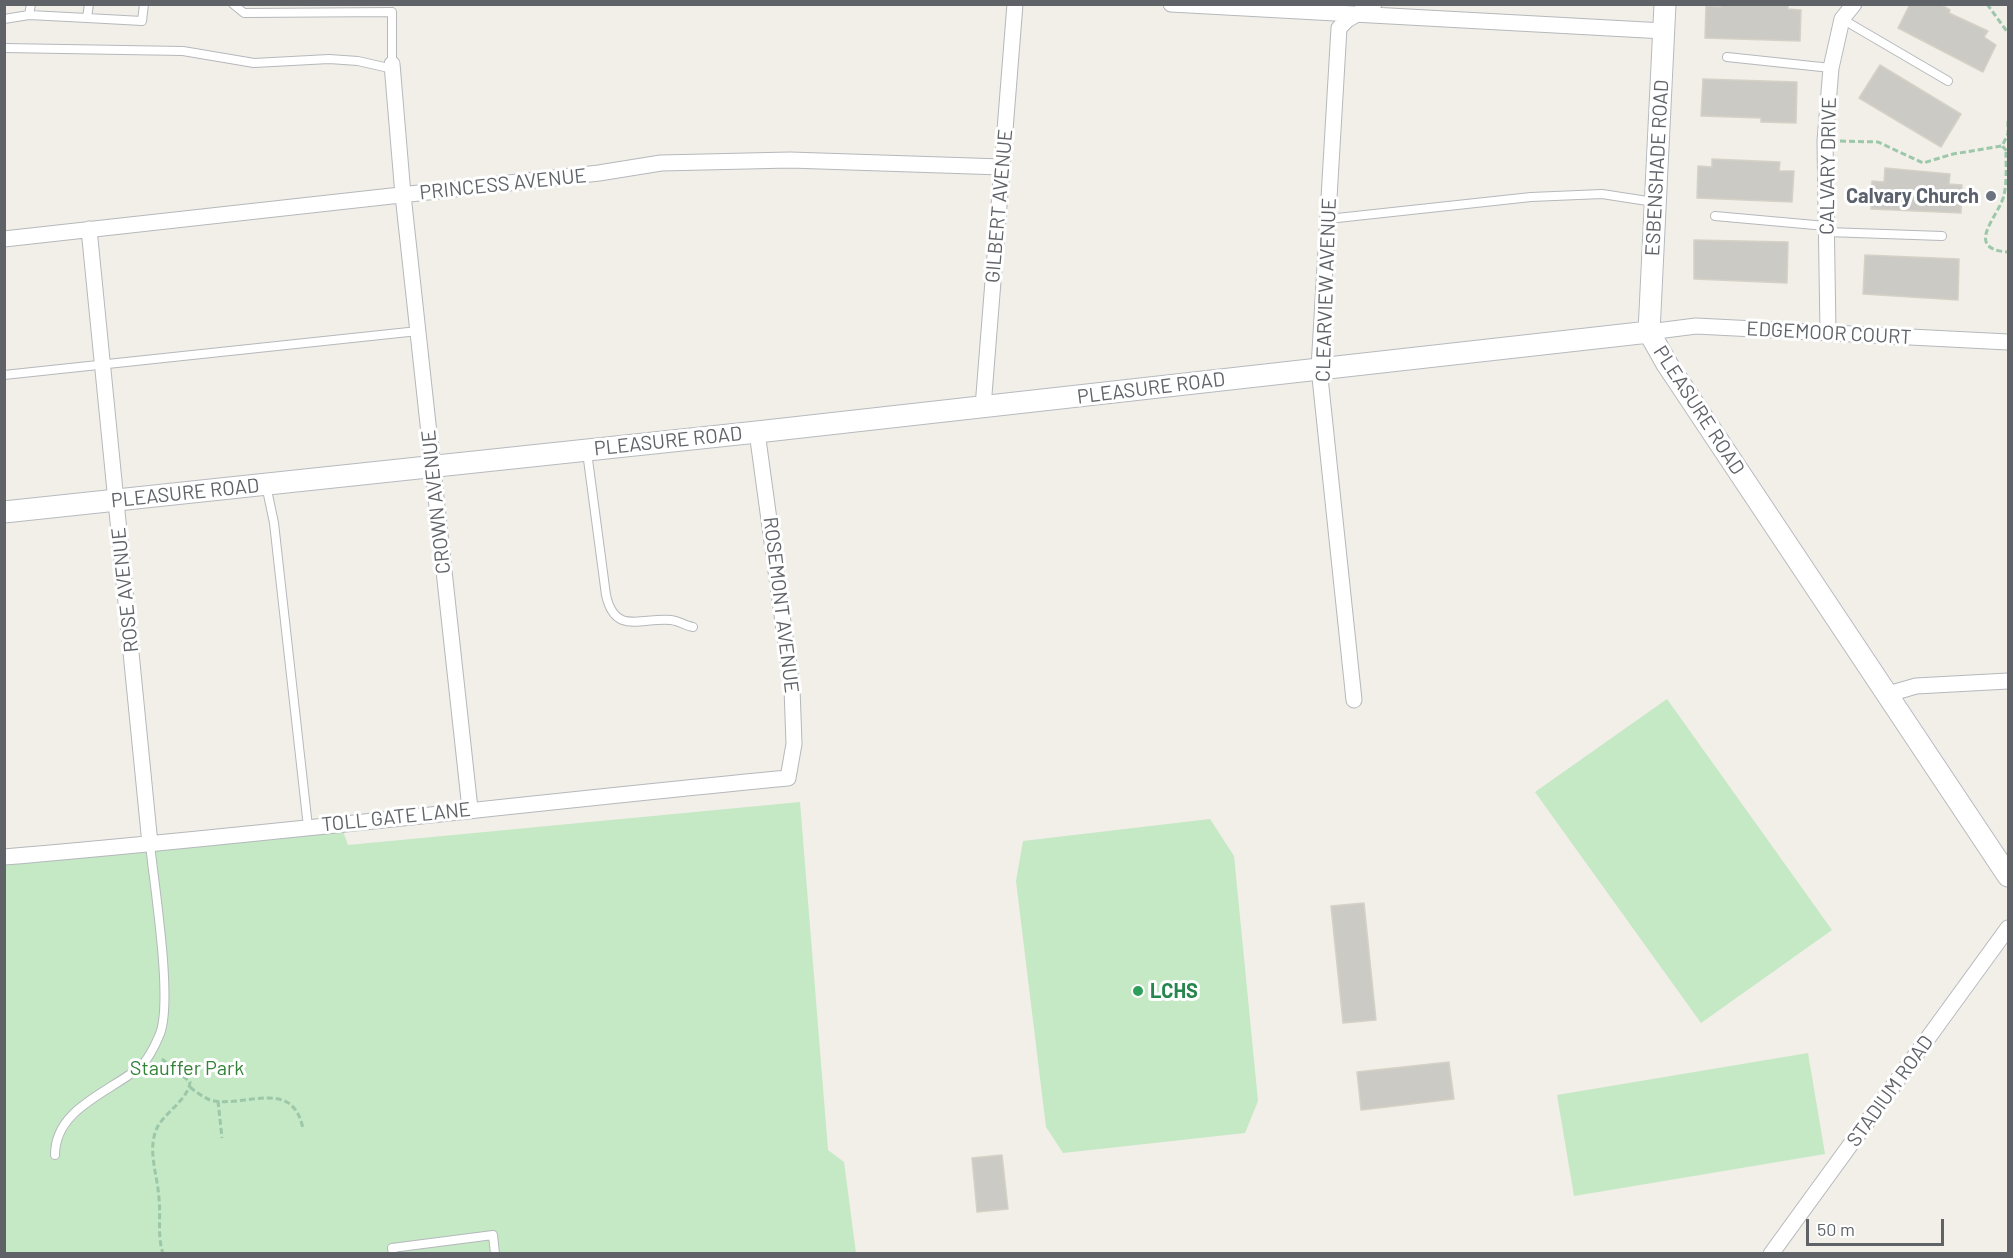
<!DOCTYPE html>
<style>
body{margin:0}
#map{position:relative;width:2013px;height:1258px;overflow:hidden;background:#f1efe8;font-family:Barlow,sans-serif}
canvas{display:block}
.frame{position:absolute;inset:0;border:6px solid #5f6368;pointer-events:none}
.scale{position:absolute;left:1806px;top:1219px;width:138px;height:27px;box-sizing:border-box;border:3px solid #5f6368;border-top:0;padding-left:8px;font-size:18px;line-height:21px;white-space:nowrap;color:#5f6368;-webkit-text-stroke:4px #fff;paint-order:stroke}
</style>
<div id="map">
<canvas width="2013" height="1258"></canvas>
<div class="frame"></div>
<div class="scale">50 m</div>
</div>
<script>
const ctx = document.querySelector('canvas').getContext('2d');
ctx.lineJoin = 'round';
function paint(path, color) {
  ctx.fillStyle = color;
  ctx.fill(path, 'evenodd');
}
function strokePath(path, color, width, dash) {
  ctx.strokeStyle = color;
  ctx.lineWidth = width;
  ctx.lineCap = dash ? 'butt' : 'round';
  ctx.setLineDash(dash || []);
  ctx.stroke(path);
}
function label(font, color, halo, rows, align = 'center') {
  ctx.font = font + ' Barlow,sans-serif';
  ctx.lineWidth = 6;
  ctx.setLineDash([]);
  ctx.textBaseline = 'middle';
  ctx.strokeStyle = halo;
  ctx.fillStyle = color;
  for (const [text, x, y, turn = 0] of rows) {
    ctx.save();
    ctx.translate(x, y);
    ctx.rotate((+turn || 0) * Math.PI / 180);
    ctx.textAlign = isNaN(turn) ? turn : align;
    if (halo) ctx.strokeText(text, 0, 0);
    ctx.fillText(text, 0, 0);
    ctx.restore();
  }
}
const green = new Path2D(`
 M1667 699 1832 930 1701 1023 1535 792Z
 M800 802 828 1150 844 1162 856 1253 5 1254V857L340 823 348 845Z
 M1210 819 1234 856 1258 1101 1245 1133 1063 1153 1046 1127 1016 881 1023 841Z
 M1808 1053 1825 1154 1574 1196 1557 1095Z`);
const building = new Path2D(`
 M1721 4H1788V9L1801 10 1800 41 1705 38 1706 6 1721 7Z
 M1910 4H1940L1950 10 1949 13 1988 31 1984 37 1996 45 1983 72 1898 28Z
 M1880 65 1961 114 1941 147 1859 98Z
 M1703 79 1797 82 1796 123 1761 122V118L1701 116Z
 M1712 159 1780 162 1779 171H1794L1792 202 1697 198 1698 166 1712 167Z
 M1885 168 1950 174 1949 184 1962 185 1961 213 1871 209 1872 181 1884 182Z
 M1694 240 1788 242 1787 283 1694 279Z
 M1865 255 1959 259 1958 300 1863 294Z
 M1364 903 1376 1020 1343 1023 1331 906Z
 M1449 1062 1454 1099 1361 1110 1357 1072Z
 M1002 1155 1008 1209 977 1212 972 1158Z`);
const path = new Path2D(`
 M1987 4 2008 33
 M2008 121V134L2002 146 2008 152
 M1840 141 1878 142 1923 163 1953 154 2002 146
 M2006 152C2006 166 2007 182 2004 195 2000 215 1962 249 2008 252
 M162 1059 190 1082C189 1098 166 1112 158 1126 146 1148 158 1176 159 1199 161 1218 157 1234 163 1254
 M190 1087C196 1092 203 1097 210 1100 243 1109 293 1076 303 1129
 M218 1101 222 1138`);
const lane = new Path2D(`
 M31 4 29 15 87 18 89 4
 M233 4 244 13 392 12V64
 M87 18 142 21 144 4
 M4 19 29 15
 M1842 19 1948 81
 M4 48 183 51 254 63 329 59 358 61 393 69
 M1727 57 1831 68
 M1715 216 1826 226
 M1328 219 1531 197 1602 194 1654 202
 M1827 232 1942 236
 M4 375 418 331
 M587 452 606 595C615 636 642 617 671 620 679 621 686 626 693 627
 M266 485 274 523 308 827
 M55 1155C55 1109 108 1093 140 1067 147 1061 155 1046 159 1036 174 1005 154 885 150 844
 M393 1254 392 1248 493 1235 495 1254`);
const street = new Path2D(`
 M1171 4 1664 31
 M392 64 403 195 470 809
 M89 229 150 844
 M4 239 599 173 661 163 790 160 1002 167
 M1649 332 1696 326 2008 342
 M1828 333 1825 141 1831 68 1842 19 1854 4
 M983 407 1015 4
 M1885 695 1916 686 2008 681
 M1354 700 1319 368 1339 28 1347 20 1374 4
 M4 857C266 835 526 803 788 778L794 744 792 688 757 432
 M1771 1254 2008 928`);
const secondary = new Path2D(`
 M1649 332 1667 364 2008 876
 M1649 332 1665 4
 M4 512 757 432 1649 332`);
const markers = [
 [1991,196,6,"#6b7280"],
 [1138,991,6,"#2e9e5b"]
];
const streetNames = [
 ["CALVARY DRIVE",1828,166,-89],
 ["ESBENSHADE ROAD",1657,168,-87],
 ["PRINCESS AVENUE",503,184,-6],
 ["GILBERT AVENUE",999,206,-85],
 ["CLEARVIEW AVENUE",1326,290,-88],
 ["EDGEMOOR COURT",1829,333,3],
 ["PLEASURE ROAD",1151,388,-7],
 ["PLEASURE ROAD",1699,410,57],
 ["PLEASURE ROAD",668,441,-6],
 ["PLEASURE ROAD",185,493,-6],
 ["CROWN AVENUE",436,502,-96],
 ["ROSE AVENUE",125,590,-96],
 ["ROSEMONT AVENUE",781,605,83],
 ["TOLL GATE LANE",396,817,-6],
 ["STADIUM ROAD",1890,1091,-54]
];
const worshipNames = [
 ["Calvary Church",1979,196]
];
const leisureNames = [
 ["LCHS",1150,991]
];
const parkNames = [
 ["Stauffer Park",187,1068]
];
paint(green, '#c5e8c5');
paint(building, '#cccac5');
strokePath(building, '#d6d1c6', 1.5);
strokePath(lane, '#b5b8bc', 10);
strokePath(street, '#b5b8bc', 17);
strokePath(secondary, '#b6babf', 23);
strokePath(path, '#9cc7a9', 3, [6, 3]);
strokePath(lane, '#fff', 8);
strokePath(street, '#fff', 15);
strokePath(secondary, '#fff', 21);
for (const [x, y, r, color] of markers) {
  const dot = new Path2D();
  dot.arc(x, y, r, 0, 2 * Math.PI);
  ctx.fillStyle = color;
  ctx.fill(dot);
  strokePath(dot, '#fff', 2);
}
label('20px', '#5f6368', '#fff', streetNames);
label('bold 20px', '#5b616d', '#fff', worshipNames, 'right');
label('bold 20px', '#27864d', '#fff', leisureNames, 'left');
label('20px', '#348238', '#fff', parkNames);
</script>
